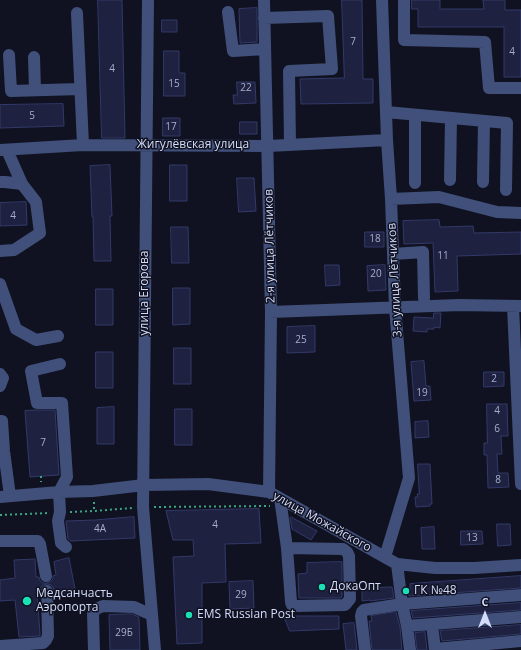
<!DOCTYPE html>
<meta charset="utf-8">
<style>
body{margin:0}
#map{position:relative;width:521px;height:650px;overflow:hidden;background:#101221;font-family:"Open Sans",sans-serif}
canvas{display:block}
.north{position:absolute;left:465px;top:594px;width:40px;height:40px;-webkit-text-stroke:3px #101221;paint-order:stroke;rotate:0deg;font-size:11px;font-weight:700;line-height:16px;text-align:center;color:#d5dcfa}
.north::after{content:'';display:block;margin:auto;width:14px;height:18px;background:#d5dcfa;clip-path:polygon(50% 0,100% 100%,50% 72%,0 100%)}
</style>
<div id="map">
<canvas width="521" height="650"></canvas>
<div class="north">С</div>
</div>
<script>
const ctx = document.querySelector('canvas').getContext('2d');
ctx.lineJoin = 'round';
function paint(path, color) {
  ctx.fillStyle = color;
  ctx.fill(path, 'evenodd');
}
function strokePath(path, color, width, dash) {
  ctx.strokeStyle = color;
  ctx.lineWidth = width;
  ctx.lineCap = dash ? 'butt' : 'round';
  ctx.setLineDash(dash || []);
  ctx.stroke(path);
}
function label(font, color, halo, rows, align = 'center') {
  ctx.font = font + ' "Open Sans",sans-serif';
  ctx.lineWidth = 3;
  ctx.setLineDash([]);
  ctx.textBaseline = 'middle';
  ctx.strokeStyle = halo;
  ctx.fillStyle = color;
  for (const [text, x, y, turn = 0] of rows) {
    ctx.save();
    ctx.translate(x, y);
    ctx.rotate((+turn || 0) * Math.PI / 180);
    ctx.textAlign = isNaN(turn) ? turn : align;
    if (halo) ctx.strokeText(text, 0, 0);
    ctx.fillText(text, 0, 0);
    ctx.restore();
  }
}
const building = new Path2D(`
 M98 0H122L125 138H102Z
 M342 0H362L363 79H373V103L301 104 300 79 344 78Z
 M412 0H440V9H484L483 0H505V10H521V77H504V27H418V9H412Z
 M257 8V42L240 43 239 9Z
 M162 20H177V32H162Z
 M164 51H179V73H185V96H164Z
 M237 82H255L256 103 234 104 233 95H237Z
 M63 104 64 126 0 128V105Z
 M163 118H180V136H163Z
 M240 122H257V134H240Z
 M110 165 112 216H110L111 261H94L93 217H92L90 166Z
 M170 165H187V201H170Z
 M237 178H254L256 211 239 212Z
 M26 202 27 225 0 226V203Z
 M439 220 440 227 473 226 474 233 521 232V254L457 256 458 291 435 292 433 243 404 244 403 221Z
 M171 227H188L189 263H172Z
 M365 232H384V247H365Z
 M325 265H339L340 285 326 286Z
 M385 265 386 290 368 291 367 266Z
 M173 288H190V324L173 325Z
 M96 289H113V325H96Z
 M434 313H441L440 328 434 327V329H427V332L413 331 414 317 433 318Z
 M315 326V352L287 353V327Z
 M174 348H191V384H174Z
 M96 352H113V388H96Z
 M424 361 426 386H430L431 400 414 401 411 362Z
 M484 372H504V386L484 387Z
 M487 404H507L508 436H501L502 454H497L498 473H508L509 487 488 488 487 455H484V443H487Z
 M114 407V444H97V408Z
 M175 409H192V445H175Z
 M35 410H55L59 475 30 477 25 411Z
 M428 421 429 437 415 438V422Z
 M418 464H430L432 504H430V506L416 507 415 497H418L417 494H419Z
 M259 509 261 543 225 544 226 582 202 583V643L177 644 173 557 194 556 193 540H173L166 511Z
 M134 517 135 538 71 541 68 539 66 521 95 520Z
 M291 517 317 531 311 540 292 529 290 518Z
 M497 524H510L511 545 498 546Z
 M434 527 435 549H422L421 528Z
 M461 531H482L483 544 461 545Z
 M69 558 76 594 57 596V590H54L53 587 51 585 47 584 43 585 40 588V591L37 592 40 634V636L19 637 15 600 0 601V580L15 578 14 560 35 559 36 577H39L40 581 43 583H48L51 581 53 579V576L56 575 54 562Z
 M342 562V596L341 598H299L298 574 307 573V563Z
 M521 576V588L409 596 408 590 410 591V584Z
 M253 581 254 608 230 609 229 582Z
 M389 587H392L394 598 370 601V600L362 601V589Z
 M521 603V610L413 618 411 611Z
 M396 612 400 627 402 650H372L369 621H372L371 616Z
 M132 614 139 617 140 650H110L109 615Z
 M284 616H339V629L290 631Z
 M354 623 357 650H346L343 624Z
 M521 625V634L442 641 440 631Z
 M425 632 427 650H417L415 633Z`);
const path = new Path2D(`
 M41 476V482
 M94 502V511
 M154 507 270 506
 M70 512 94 511 132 508
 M0 515 50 513`);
const minor = new Path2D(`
 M148 0 143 507 155 650
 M264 0 271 312 269 492
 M382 0 387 140 391 199 395 307 409 478 385 557
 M404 0V40L485 42 489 88H521
 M228 12 233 51 265 49
 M77 13 83 145
 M264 18 328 16 332 69 289 71 290 145
 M9 55 11 91 80 89
 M34 57 35 90
 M386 112 507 123 506 190
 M415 115V183
 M0 150 83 145 268 146 387 140
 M450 180 451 118
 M0 182H5L22 184
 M483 182 484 121
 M391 199 439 197 497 212 521 213
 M0 251 14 250 40 233 36 202 22 184 7 150
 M393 254 423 252 424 298
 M0 284 16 329 36 340 58 336
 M513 306 521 484
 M271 312 459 305 521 306
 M60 364 31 371 37 403H62L67 477 59 492 60 512 58 521 61 543 66 547
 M0 374 3 378 0 386
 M0 421H2L4 451 10 496
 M0 497 59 492 93 491 144 485 208 484 269 492 397 564 435 568H474L521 565
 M280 498 287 548 291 602 292 605 295 606 345 605 350 599 349 556 347 552 343 549 287 548
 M0 541H38L40 544 46 576
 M397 564 402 604 407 626 521 617
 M432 624 435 650
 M407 626 410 650
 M0 646 43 643 46 640 48 636 47 591
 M435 649 521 641
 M94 650 93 613 96 609 103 606 134 607 152 615
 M365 650 361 616 362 612 364 610 402 604 521 595`);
const markers = [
 [322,587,4,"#1ae0b7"],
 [406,591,4,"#1ae0b7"],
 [27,601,5,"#1ae0b7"],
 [189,615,4,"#1ae0b7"]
];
const numberNames = [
 ["7",353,42],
 ["4",512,52],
 ["4",112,69],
 ["15",174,84],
 ["22",246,88],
 ["5",32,116],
 ["17",171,127],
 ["4",13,216],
 ["18",375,239],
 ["11",443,256],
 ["20",376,274],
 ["25",301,340],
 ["2",494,379],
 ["19",422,393],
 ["4",497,411],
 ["6",497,429],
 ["7",43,443],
 ["8",498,480],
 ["4",215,525],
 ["4А",100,529],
 ["13",472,538],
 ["29",241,595],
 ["29Б",124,633]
];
const streetNames = [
 ["Жигулёвская улица",193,145],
 ["2-я улица Лётчиков",270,246,-91],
 ["3-я улица Лётчиков",395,280,-93],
 ["улица Егорова",145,293,-90],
 ["улица Можайского",322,522,29]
];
const poiNames = [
 ["ДокаОпт",330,587],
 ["ГК №48",414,591],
 ["Медсанчасть",36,594],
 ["Аэропорта",36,608],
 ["EMS Russian Рost",197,615]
];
paint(building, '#1e2240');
strokePath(building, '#333969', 1);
strokePath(path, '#3ca680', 2, [2, 3]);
strokePath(minor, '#40507a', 12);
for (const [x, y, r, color] of markers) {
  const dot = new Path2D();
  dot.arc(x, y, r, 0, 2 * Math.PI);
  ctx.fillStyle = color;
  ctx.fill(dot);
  strokePath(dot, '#101221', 1.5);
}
label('10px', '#a7aecc', null, numberNames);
label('12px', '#d5dcfa', '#101221', streetNames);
label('12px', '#d5dcfa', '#101221', poiNames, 'left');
</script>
